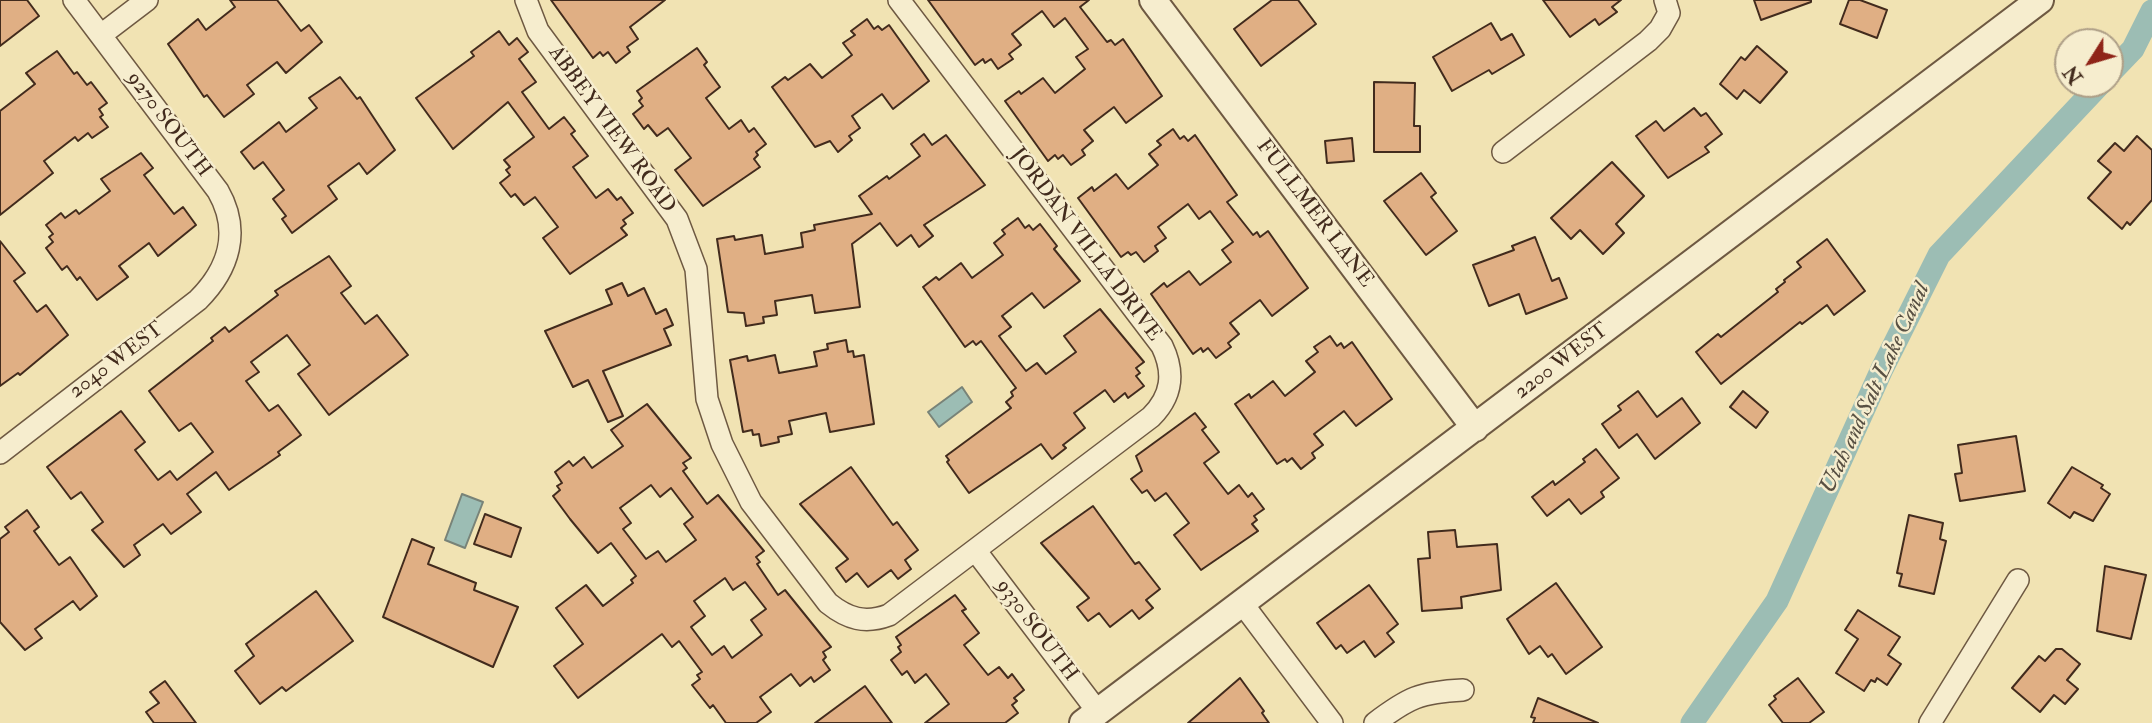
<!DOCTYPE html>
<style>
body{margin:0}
#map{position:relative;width:2152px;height:723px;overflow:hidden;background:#f1e3b3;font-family:"IM FELL Double Pica",serif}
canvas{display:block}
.north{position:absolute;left:2054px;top:28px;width:70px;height:70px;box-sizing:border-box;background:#f6edce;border:2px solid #ae9f87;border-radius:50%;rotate:233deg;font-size:19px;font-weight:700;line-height:28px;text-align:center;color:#422b1d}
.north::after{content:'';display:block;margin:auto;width:24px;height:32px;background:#8f2418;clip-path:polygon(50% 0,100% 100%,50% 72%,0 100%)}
</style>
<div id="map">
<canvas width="2152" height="723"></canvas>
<div class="north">N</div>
</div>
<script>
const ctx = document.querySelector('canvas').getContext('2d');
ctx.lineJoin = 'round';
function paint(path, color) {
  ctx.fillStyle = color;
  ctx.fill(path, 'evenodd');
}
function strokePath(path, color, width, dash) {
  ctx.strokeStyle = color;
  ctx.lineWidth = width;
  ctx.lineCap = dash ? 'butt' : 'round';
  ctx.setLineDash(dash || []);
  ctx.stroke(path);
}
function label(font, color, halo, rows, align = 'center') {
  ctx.font = font + ' "IM FELL Double Pica",serif';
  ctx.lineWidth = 5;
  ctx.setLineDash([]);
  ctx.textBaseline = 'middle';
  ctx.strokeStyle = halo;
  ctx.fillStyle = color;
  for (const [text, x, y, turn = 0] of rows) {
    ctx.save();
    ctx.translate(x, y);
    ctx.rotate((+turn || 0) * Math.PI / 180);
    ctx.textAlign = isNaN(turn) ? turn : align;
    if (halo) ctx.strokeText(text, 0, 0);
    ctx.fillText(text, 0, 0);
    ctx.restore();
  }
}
const water = new Path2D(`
 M962 387 972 402 939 427 928 412Z
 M462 494 483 502 465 548 445 540Z`);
const canal = new Path2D(`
 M2110 73 2133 49 2152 11
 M1692 723 1777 601 1882 369 1939 255 2100 84`);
const building = new Path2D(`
 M0 0H27L39 16 0 46Z
 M230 0H277L301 31 309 25 322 42 286 73 277 62 247 85 254 94 224 117 207 95 204 97 168 44 198 19 206 30 235 7Z
 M551 0H665L630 27 638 39 627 47 630 52 616 63 608 52 603 56 600 52 593 58Z
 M928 0H1089L1080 7 1107 42 1111 40 1115 45 1123 39 1162 96 1126 123 1114 107 1084 130 1093 141 1082 150 1085 155 1071 165 1063 155 1058 159 1055 155 1048 161 1005 101 1019 91 1021 94 1043 78 1055 93 1085 69 1076 57 1088 49 1065 18 1054 27 1042 11 1012 34 1021 45 1009 54 1013 59 998 69 991 59 985 63 983 59 975 65Z
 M1272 0H1298L1316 24 1261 66 1234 29Z
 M1543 0H1621L1612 7 1617 12 1599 25 1595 19 1570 37Z
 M1754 0H1811V2L1761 20Z
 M1849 0H1860L1887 10 1877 38 1840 24Z
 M867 19 874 29 878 26 882 30 889 25 929 81 893 109 882 94 852 116 860 128 849 136 852 140 838 152 830 141 815 147 772 87 785 77 788 80 810 64 822 78 852 55 843 43 855 35 851 31Z
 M1491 23 1501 40 1512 34 1524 55 1492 74 1489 70 1452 91 1433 57Z
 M499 31 509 45 517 38 528 52 519 59 536 82 522 92 549 129 564 117 575 131 571 134 588 156 573 167 596 198 608 189 617 200 621 197 633 213 623 220 626 224 621 228 627 235 570 274 543 238 558 227 535 197 524 205 515 194 511 197 500 183 510 175 506 170 510 167 504 160 534 137 508 102 453 149 416 98 474 56 471 52Z
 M1757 46 1787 72 1760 103 1744 90 1737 99 1720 84 1741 57 1745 60Z
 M697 48 707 62 704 65 720 87 706 98 729 129 741 120 749 132 754 128 766 144 756 152 758 155 754 159 760 167 703 206 675 170 691 158 668 128 657 136 648 125 644 129 633 114 643 106 639 101 642 98 637 91Z
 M57 51 74 74 77 72 87 85 91 82 107 103 99 109 103 115 100 117 108 127 92 138 88 133 78 141 75 137 44 161 53 173 0 215V111L35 84 26 73Z
 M340 77 357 99 360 97 395 150 367 174 359 163 328 186 337 199 292 233 282 219 286 216 273 199 284 190 263 162 254 169 241 152 279 122 286 132 317 108 309 98Z
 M1374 82 1415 83 1414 126H1420V152H1374Z
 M1694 108 1701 116 1706 113 1722 134 1705 147 1709 152 1668 178 1636 136 1656 121 1664 131Z
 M1173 129 1180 139 1184 136 1188 141 1195 135 1237 195 1227 202 1253 235 1257 232 1260 237 1268 231 1308 288 1272 316 1260 300 1230 323 1239 334 1228 343 1231 347 1216 358 1208 348 1203 352 1201 348 1193 354 1151 294 1164 283 1167 287 1189 271 1200 285 1231 262 1222 250 1233 242 1210 211 1199 219 1188 204 1158 227 1166 238 1155 246 1158 251 1144 262 1136 252 1131 255 1128 252 1121 257 1078 198 1092 187 1094 191 1116 174 1128 189 1158 165 1149 154 1161 145 1157 141Z
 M924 134 932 145 946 135 985 185 924 225 933 236 919 247 911 235 897 246 880 223 852 244 860 307 815 313 812 295 775 301 777 315 763 317 764 323 746 326 744 313 728 312 717 239 734 236 735 240 762 235 765 254 803 247 801 233 815 230 814 225 872 214 859 196 887 176 889 179 920 156 911 144Z
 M2137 136 2152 150V200L2130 225 2127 222 2122 229 2088 198 2111 172 2098 161 2115 143 2124 151Z
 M1352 138 1354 161 1327 163 1325 141Z
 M141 153 153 168 144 175 174 214 183 207 196 225 158 256 149 243 119 266 128 277 97 300 80 277 77 280 67 266 62 270 46 248 53 242 49 237 53 234 46 225 61 213 65 218 76 210 79 214 110 191 101 179Z
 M1612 162 1644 196 1616 224 1624 233 1603 254 1580 230 1571 239 1551 218Z
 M1421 173 1436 193 1431 197 1457 231 1426 255 1384 201Z
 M1018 218 1025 228 1029 225 1033 230 1040 224 1057 246 1054 249 1080 281 1044 308 1032 293 1002 316 1011 327 999 336 1002 340 1026 371 1037 363 1046 374 1076 352 1064 336 1100 309 1144 362 1136 368 1140 373 1136 376 1144 386 1128 398 1125 393 1114 402 1105 390 1074 413 1085 428 1063 445 1066 448 1052 459 1041 444 969 493 947 462 949 460 946 456 1011 408 1006 402 1013 396 1011 392 1016 388 981 341 976 345 973 341 965 347 923 287 936 277 939 280 961 263 972 278 1003 255 994 243 1005 234 1002 230Z
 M1535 237 1552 281 1559 278 1567 298 1526 314 1519 294 1489 306 1473 265 1514 250 1512 246Z
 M1827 239 1865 291 1834 315 1827 305 1802 324 1800 322 1721 384 1696 352 1718 334 1721 337 1778 292 1776 289 1785 282 1784 280 1801 267 1797 262Z
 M0 241 25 273 14 281 37 312 46 305 68 335 20 375 18 373 0 386Z
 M329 256 351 286 341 293 365 324 377 315 408 355 329 415 298 374 310 365 287 335 251 362 259 372 246 381 269 411 278 405 301 435 278 452 280 455 229 490 216 472 187 494 201 512 171 534 163 524 134 545 140 555 124 567 92 530 103 522 81 492 71 499 47 467 121 411 145 442 135 450 158 480 170 471 177 480 213 452 191 423 179 431 149 391 213 341 211 338 225 327 229 332 278 295 275 291Z
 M622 283 628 296 644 288 656 314 666 309 673 325 664 329 671 345 603 371 623 416 608 422 588 380 573 387 545 331 612 304 606 290Z
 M1330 336 1337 346 1341 343 1344 348 1352 342 1392 399 1356 426 1344 411 1314 434 1323 445 1312 453 1315 458 1301 469 1292 458 1287 462 1285 459 1277 464 1235 404 1249 394 1251 398 1273 381 1285 396 1315 372 1306 361 1318 352 1314 347Z
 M846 340 848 352 853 351 854 357 864 355 874 424 830 432 826 413 789 421 792 434 778 437 779 442 761 446 759 434 753 435 752 430 743 432 730 360 747 356 748 361 775 355 779 373 817 366 814 352 828 349 827 344Z
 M1638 391 1657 417 1682 398 1700 423 1655 459 1637 434 1619 448 1602 424 1621 410 1618 406Z
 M1743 391 1768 412 1756 428 1730 407Z
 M647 404 691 458 683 463 687 468 683 471 707 504 718 495 764 551 756 557 760 562 757 564 778 595 785 590 831 647 823 652 826 657 823 660 830 670 814 682 811 677 800 686 791 674 760 697 771 712 756 723H726L713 705 710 708 692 685 700 679 697 675 702 672 679 641 672 647 662 634 578 698 554 666 583 644 556 608 586 585 603 606 633 583 631 580 636 576 611 543 598 553 570 519 553 496 560 490 557 486 562 483 555 472 569 461 573 466 584 457 592 468 623 446 611 430ZM651 485 660 497 671 488 693 517 684 524 696 540 666 562 658 551 646 559 623 529 631 523 620 508ZM725 578 733 590 745 582 766 609 751 620 762 635 732 658 724 646 712 655 691 627 705 616 694 601Z
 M1195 413 1206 427 1202 430 1219 452 1204 463 1228 494 1239 485 1248 497 1252 493 1264 509 1254 516 1257 520 1252 524 1258 531 1201 570 1174 535 1189 523 1166 493 1155 501 1147 490 1142 493 1131 479 1142 471 1136 456Z
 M2016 436 2025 491 1960 501 1955 474 1962 473 1958 445Z
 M1596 449 1619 478 1601 492 1604 497 1581 514 1569 499 1547 516 1532 497 1553 481 1555 485 1585 462 1583 459Z
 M851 467 893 525 897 522 918 550 905 560 911 569 898 579 891 570 868 587 857 573 846 582 836 568 848 559 800 504Z
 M2072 467 2103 485 2101 488 2110 494 2093 521 2074 512 2070 518 2048 503Z
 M1093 506 1135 564 1139 562 1160 589 1146 600 1153 608 1139 619 1132 610 1110 627 1099 613 1088 621 1077 607 1089 598 1041 543Z
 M27 510 39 527 34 531 59 565 70 557 97 596 80 610 73 601 35 629 42 638 25 650 0 622V539L9 532 5 527Z
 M485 514 521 528 511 557 474 544Z
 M1909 515 1943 523 1940 539 1946 541 1934 594 1899 586 1902 574 1897 573Z
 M1455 530 1457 547 1497 544 1501 590 1461 597 1462 608 1422 611 1418 559 1430 558 1428 532Z
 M412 539 434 548 428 564 476 583 474 590 518 607 493 667 383 617Z
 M2105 566 2146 575 2131 639 2097 631Z
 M1556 583 1602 647 1566 674 1552 654 1548 657 1540 646 1529 654 1507 619Z
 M1369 585 1398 624 1387 633 1394 642 1375 657 1364 641 1347 653 1341 645 1336 649 1317 623Z
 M316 591 353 641 286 691 282 687 260 704 235 671 254 656 246 644Z
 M955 595 966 609 962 611 979 633 964 645 988 675 999 667 1008 678 1012 674 1024 690 1014 698 1017 701 1012 705 1018 713 1005 723H925L949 704 926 674 915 683 907 671 902 675 891 660 901 652 898 647 901 645 896 637Z
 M1858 610 1900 637 1888 655 1901 664 1887 685 1877 678 1875 682 1871 680 1864 691 1836 673 1858 639 1845 630Z
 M2056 649H2062L2080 664 2067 680 2078 689 2065 704 2054 695 2040 712 2012 688 2039 656 2045 661Z
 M1240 678 1264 711 1262 713 1269 723H1188Z
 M1798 678 1824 712 1809 723H1783L1769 705 1776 699 1774 696Z
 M165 681 196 723H154L146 712 159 703 150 692Z
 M865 686 892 723H815Z
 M1538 698 1598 723H1533L1535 718 1531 717Z`);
const minor = new Path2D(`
 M526 0 538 31 677 219 696 269 707 399 722 444 751 502 828 603C848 619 865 624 889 615L1151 417C1172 396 1175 373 1162 346L899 0
 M101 35 147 0
 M1503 152 1648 41 1660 29 1669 13 1665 0
 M0 453 198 300C229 269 241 231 218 191L74 0
 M975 550 1098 712
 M1242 603 1332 723
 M1375 723C1408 698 1420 692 1463 690
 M1930 723 2018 580`);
const tertiary = new Path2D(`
 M1153 0 1475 428
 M1083 723 2040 0`);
const streetNames = [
 ["9270 SOUTH",168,125,53],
 ["ABBEY VIEW ROAD",611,130,54],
 ["FULLMER LANE",1314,214,53],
 ["JORDAN VILLA DRIVE",1085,245,53],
 ["2040 WEST",117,361,-37],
 ["2200 WEST",1562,362,-37],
 ["9330 SOUTH",1036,631,53]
];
const waterNames = [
 ["Utah and Salt Lake Canal",1876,389,-65]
];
paint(water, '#9cbdb4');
strokePath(water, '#788378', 2);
strokePath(canal, '#9cbdb4', 23);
paint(building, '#e0af84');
strokePath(building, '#422b1d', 2);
strokePath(minor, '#6e5942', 24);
strokePath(tertiary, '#6e5942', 30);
strokePath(minor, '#f6edce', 21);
strokePath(tertiary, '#f6edce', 26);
label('21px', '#422b1d', '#f6edce', streetNames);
label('italic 23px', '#585043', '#f6edce', waterNames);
</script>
